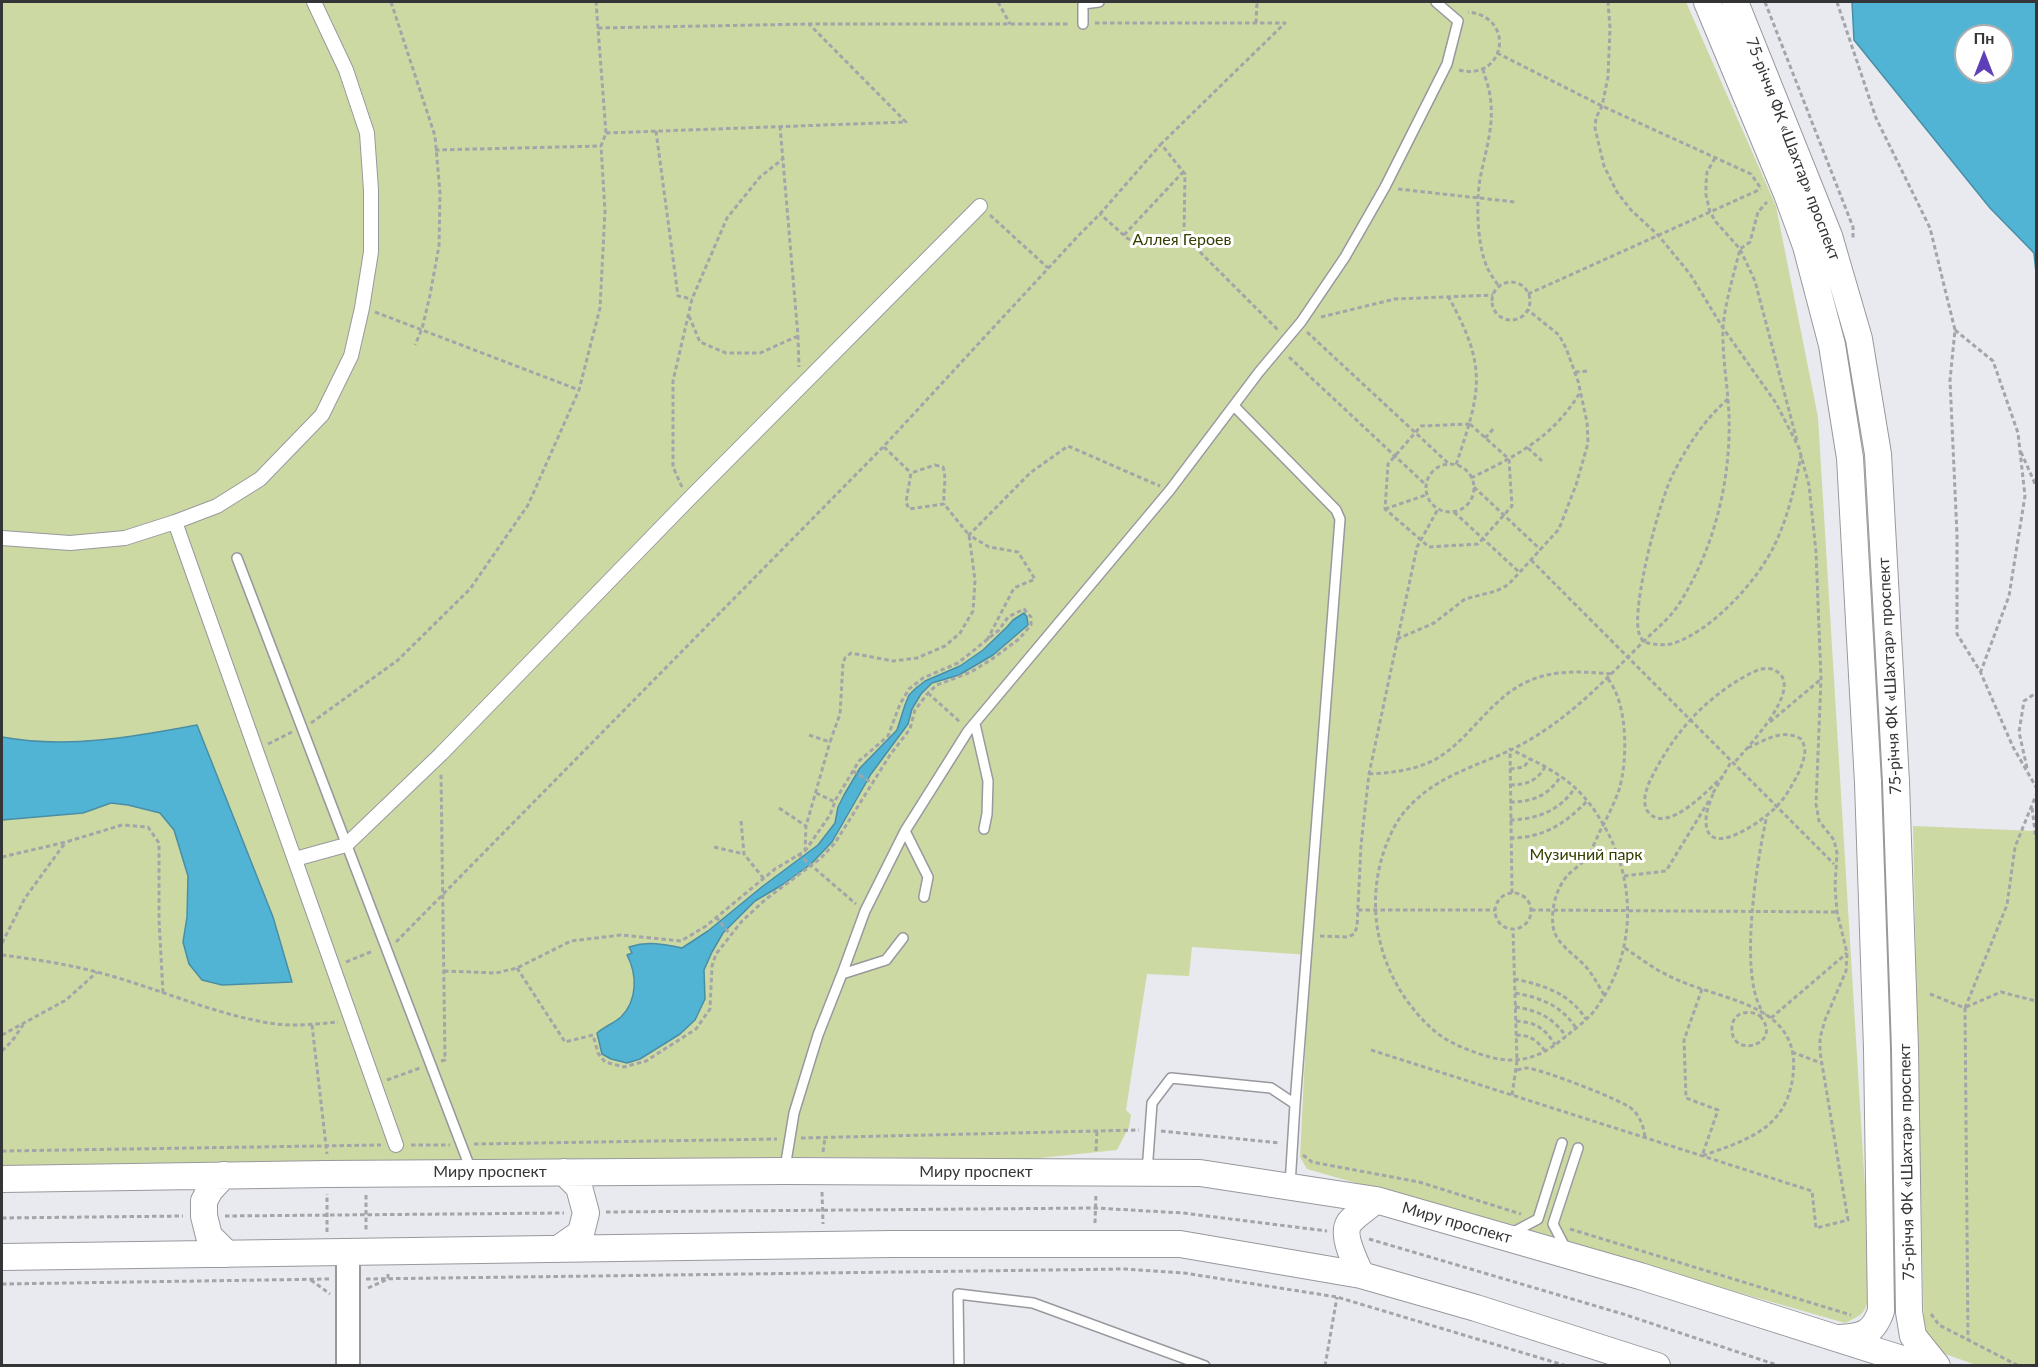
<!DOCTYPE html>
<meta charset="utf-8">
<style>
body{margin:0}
#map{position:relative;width:2038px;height:1367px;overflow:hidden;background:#e8eaef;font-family:Lato,sans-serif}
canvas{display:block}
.frame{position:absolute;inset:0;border:3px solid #343537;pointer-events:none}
.north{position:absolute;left:1954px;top:24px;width:60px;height:60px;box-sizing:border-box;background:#fff;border:2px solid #aeaeaf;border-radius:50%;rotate:0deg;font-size:16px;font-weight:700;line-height:24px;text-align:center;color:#343537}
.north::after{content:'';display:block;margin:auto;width:21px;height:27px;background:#5e3fb7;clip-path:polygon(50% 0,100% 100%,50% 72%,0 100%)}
</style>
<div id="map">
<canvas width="2038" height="1367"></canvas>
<div class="frame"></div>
<div class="north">Пн</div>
</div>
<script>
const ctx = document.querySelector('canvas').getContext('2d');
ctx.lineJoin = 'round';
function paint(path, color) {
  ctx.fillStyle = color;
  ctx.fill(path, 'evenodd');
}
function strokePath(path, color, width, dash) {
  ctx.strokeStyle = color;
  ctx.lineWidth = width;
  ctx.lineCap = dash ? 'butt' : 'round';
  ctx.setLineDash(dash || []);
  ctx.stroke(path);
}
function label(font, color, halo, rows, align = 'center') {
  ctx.font = font + ' Lato,sans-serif';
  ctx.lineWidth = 6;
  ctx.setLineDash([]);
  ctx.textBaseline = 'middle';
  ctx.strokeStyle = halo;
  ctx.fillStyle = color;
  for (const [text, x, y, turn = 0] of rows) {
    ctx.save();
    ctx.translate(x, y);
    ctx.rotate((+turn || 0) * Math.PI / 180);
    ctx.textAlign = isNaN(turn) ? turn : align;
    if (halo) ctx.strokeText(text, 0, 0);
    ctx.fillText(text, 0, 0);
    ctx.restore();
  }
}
const green = new Path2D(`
 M2 2H1686L1776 206 1818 417 1865 1187 1869 1290C1867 1311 1865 1314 1845 1323L1307 1169 1300 1157 1310 955 1192 947 1189 976 1147 974 1126 1110 1131 1115 1129 1127 1117 1150 1030 1159 806 1157 2 1166Z
 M1913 826 2036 831V1365H1976L1934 1350 1924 1336Z`);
const water = new Path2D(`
 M1852 2H2036V273L2034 253 1990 208 1854 40ZM1966 36H2002V72H1966Z
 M1024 613 1027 617 1028 625 993 655 959 675 932 683 921 694 912 709 908 724 871 774 832 842 811 864 782 885 755 901 723 933 712 952 704 970 705 999 695 1020 680 1034 640 1059 627 1063 611 1059 602 1054 597 1033C604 1027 614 1023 621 1017 638 1000 637 974 627 955L632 953 629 947C648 941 663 944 682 948L708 931 763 886 818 845 835 823 838 807 844 795 860 768 897 730 905 705 909 695 916 688 925 681 960 666 983 650 1007 627 1013 620Z
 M197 725 273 917 292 982 222 985 202 980 189 964 183 942 187 917 188 876 174 830 160 813 128 805 111 803 83 813 2 820V737C67 749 133 737 197 725Z`);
const path = new Path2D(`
 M391 2 435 136 440 193 439 246 430 295 422 329 415 345
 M998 2 1010 24
 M1765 2 1853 227V240
 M1837 2 1876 118 1930 228 1955 330 1950 380 1957 535V634L1980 671 2013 747 2036 787
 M1095 23H1285L1161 144
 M1256 23 1257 2
 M598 28 808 24H1070
 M1497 53 1602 106 1751 174 1760 187
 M1483 69C1485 78 1489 87 1490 96 1495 125 1485 152 1480 179 1476 204 1477 244 1487 267 1490 274 1495 280 1499 287
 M1459 70C1505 82 1517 17 1468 12
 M780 126 798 336 799 367
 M656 131 678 296 692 299
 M606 133 906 122 809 24
 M435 150 601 146
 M1715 158 1707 172 1706 184V195L1710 212 1716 222 1740 249 1755 281 1797 441
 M1398 189 1515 202
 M990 215 1048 268
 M1124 235 1183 172
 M1184 236 1278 330
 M1492 301a19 19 0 1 1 38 0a19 19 0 1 1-38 0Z
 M1528 294 1761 189
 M1448 296C1488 368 1481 390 1456 465
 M375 312 579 390
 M689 316 700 342 726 353H760L798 336
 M1321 317 1395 299 1493 295
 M1955 330 1993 361 2018 433 2025 496 2009 596 1981 671
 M1307 332 1448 463
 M1289 357 1426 485
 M1575 372 1588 371
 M1728 399C1705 419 1688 445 1674 472 1660 497 1631 608 1639 633 1639 634 1643 641 1643 642 1653 644 1661 646 1671 644 1710 633 1758 581 1775 544 1788 517 1795 486 1801 456
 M1470 424 1509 459 1512 506 1478 544 1429 547 1385 509 1388 464 1421 426Z
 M1485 438 1495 427
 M884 447 911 473
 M1528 448 1542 461
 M2021 452 2036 486
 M1426 488a24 24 0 1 1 48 0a24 24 0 1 1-48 0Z
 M935 465 943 467C947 479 943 491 944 504L909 509 906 502 911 473Z
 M1471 478C1516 456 1552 438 1579 394
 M682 487 673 467V381L692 299 727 218 760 177 784 158
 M1474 487 1541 550
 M1385 509 1426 495
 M1454 512 1519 572
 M1531 560 1834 864
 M1397 639 1434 623 1465 599 1496 591 1508 585 1559 529 1576 485 1588 443 1587 422 1578 381 1566 348 1559 335 1528 310
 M987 640 1014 588 1035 579 1018 552 989 547 969 535 1030 473 1068 446 1160 486
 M928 693 961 723
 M1770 722 1820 680
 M311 723 398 660 470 589 528 505 579 390 600 308 605 211 601 146 606 133 596 2
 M809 735 830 742 840 714 843 663 845 658 851 653 893 661 917 658 945 646 960 633 973 611 975 581 972 557 969 535 944 504
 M268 744 292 732
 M2027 768 2019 732 2024 701 2036 693
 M1510 769 1524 767 1530 759
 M853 771 872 783
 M1369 774C1391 773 1416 770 1436 759 1472 738 1490 697 1531 680 1558 669 1585 672 1613 674
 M1723 776C1709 789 1668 834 1649 813 1644 808 1644 799 1646 792 1648 783 1653 775 1657 767 1678 730 1701 704 1737 681 1749 674 1766 662 1779 673 1801 692 1747 748 1733 764
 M1510 785C1526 785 1537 781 1545 767
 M816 793 835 802
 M1713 793 1731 762
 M1713 794C1710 802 1706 811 1706 821 1706 863 1767 818 1778 805 1787 795 1794 782 1800 770 1804 758 1808 750 1801 739 1783 728 1765 740 1748 748
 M1510 802C1532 802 1548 796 1561 776
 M779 808 806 826
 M2032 808 2036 839
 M1510 820C1538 819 1559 811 1575 788
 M741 821 744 854 764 879
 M1510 838C1543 838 1565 824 1587 801
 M714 847 744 854
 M798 854 856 904
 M2 857 66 842 122 825 148 827 159 843V919L163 993
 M1624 876 1666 871 1710 799
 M1512 893 1510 749C1532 760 1555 770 1573 786 1588 799 1599 816 1608 833 1637 889 1634 956 1597 1007 1589 1019 1576 1028 1565 1037 1537 1061 1512 1066 1477 1053 1459 1047 1440 1038 1427 1024 1380 978 1363 910 1385 848 1390 835 1396 821 1406 810 1440 771 1484 766 1526 742 1574 714 1604 681 1643 642 1657 628 1672 617 1682 599 1715 546 1731 478 1729 416 1728 387 1722 357 1723 328 1725 302 1734 274 1740 249L1750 242 1758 212 1767 202
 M1495 911a18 18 0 1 1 36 0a18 18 0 1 1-36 0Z
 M1358 910H1495
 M1531 910 1837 912
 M716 917 730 934
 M1320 936 1348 937 1354 934 1357 927 1361 845 1369 774 1417 547 1438 509
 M396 942 884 446 1078 236 1100 214 1161 144 1185 174 1184 236 1128 239 1100 214
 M2 943 25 898 65 843
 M1625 948C1642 960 1660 973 1680 981 1729 1002 1806 1006 1792 1082 1783 1131 1743 1141 1702 1156
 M2 955C33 959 66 964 97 972 155 987 210 1013 269 1023 292 1027 316 1024 338 1022
 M346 962 373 951
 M517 968 565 1042 593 1035 598 1053 605 1062 624 1067 646 1061 696 1029 710 1009 712 966 716 954 742 921 766 899 821 858 835 843 890 755 910 729 915 710 928 693 937 685 971 672 992 659 1019 639 1031 625V617L1024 609 1008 617 999 630 958 663 923 678 909 689 900 704 888 736 859 761 836 799 830 815 805 851
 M444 971 496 973 517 968 571 941 621 935 681 941 706 926 775 869 805 851 806 826 830 742
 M1514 979C1544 985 1569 993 1586 1019
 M1702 989 1684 1040 1686 1098 1718 1110 1702 1156
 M1515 993C1541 998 1561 1005 1576 1028
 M1930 994 1965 1008 1968 1340
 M1604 995C1599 986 1594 977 1587 968 1577 956 1555 944 1553 926 1551 909 1556 888 1568 875 1573 870 1580 865 1585 860 1591 852 1596 840 1600 831 1607 818 1614 804 1619 790 1628 760 1628 704 1608 679
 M1515 1007C1538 1010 1553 1018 1566 1036
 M1966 1007 2001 992 2036 1001
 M1965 1008 2007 905 2015 847 2036 795
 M1761 1009C1739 970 1757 860 1767 815
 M1760 1016C1785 1045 1729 1060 1732 1027 1733 1012 1749 1009 1760 1016L1766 1014
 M1771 1018 1847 953
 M1516 1021C1535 1022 1545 1028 1555 1045
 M312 1025 327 1154
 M2 1035 66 1000 97 972
 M1516 1035C1530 1035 1537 1040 1545 1051
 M1371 1050 1812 1191 1816 1228 1848 1220 1820 1052V1038L1825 1020 1846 971 1847 953 1837 912 1835 886 1837 853 1834 840 1819 821 1816 804 1821 679 1816 552 1809 485 1799 448 1776 403 1723 328 1690 274 1658 235 1631 210 1617 192 1604 166 1595 128 1596 118 1602 106 1608 77 1610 28 1608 2
 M2 1051 12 1041 23 1025
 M1792 1052 1821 1063
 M441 1061 445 1060 441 774
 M1517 1070C1517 1070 1525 1068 1526 1068 1539 1068 1622 1100 1632 1109 1640 1116 1644 1127 1645 1138
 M387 1080 420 1068
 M1512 1095 1517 1061 1513 929
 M1161 1131 1280 1143
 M801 1138 1139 1130
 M474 1144 777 1139
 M411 1145H450
 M2 1151 381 1145
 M1096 1151 1097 1130
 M823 1152 825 1138
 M1303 1155 1312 1162 1419 1182 1521 1214
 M822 1192 823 1224
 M366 1195V1231
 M606 1212 1095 1208 1183 1213 1327 1231
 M225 1216 564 1213
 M2 1218 183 1216
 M1095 1223 1096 1193
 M1570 1229 1851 1315
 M327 1232V1194
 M1369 1239 1623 1314 1780 1366
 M366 1279 1125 1269 1184 1273 1337 1297 1567 1366
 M311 1280 330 1294
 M2 1284 329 1279
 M368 1288 388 1279V1273
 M1931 1314 1939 1325 2019 1366
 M1325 1366 1337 1297`);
const service = new Path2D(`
 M1083 24V4L1099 2
 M1234 406 1336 510 1340 519 1295 1104
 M237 558 471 1170
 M975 724 988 781 987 814 984 829
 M905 831 928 877 924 897
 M842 974 886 960 903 938
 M785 1168 794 1113 818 1035 842 974 865 911 905 831 968 731 1170 490 1259 372 1301 322 1345 257 1385 187 1447 64 1458 21 1436 2
 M1147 1172 1152 1103 1171 1078 1271 1088 1295 1104 1290 1185
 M1510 1234 1538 1219 1562 1143
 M1567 1251 1553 1224 1578 1148
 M959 1366 958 1294 1033 1303 1205 1366`);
const pedestrian = new Path2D(`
 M175 522 396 1145
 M2 538 70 543 125 538 175 522 217 506 260 479 322 415 351 356 362 308 371 252V190L367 133 346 70 314 2
 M295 859 346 845 441 754 688 500 980 206`);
const tertiary = new Path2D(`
 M348 1366V1251`);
const secondary = new Path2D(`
 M1707 2 1787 194 1806 246 1832 345 1850 458 1868 783
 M1735 2 1829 236 1859 339 1878 454 1896 782
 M1905 1049 1909 1312 1913 1336 1937 1366
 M224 1175 210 1190 204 1201V1216L209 1236 227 1254
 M2 1179 327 1174 785 1171 1200 1173 1376 1200 1640 1276 1924 1366
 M558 1249 581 1233 586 1213 579 1187 564 1172
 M2 1257 891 1244H1180L1361 1275 1476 1308 1657 1366
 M1361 1275C1356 1263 1341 1236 1349 1223 1355 1215 1368 1207 1376 1200
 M1839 1338C1862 1337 1873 1334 1881 1311L1877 1049`);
const secondaryBridge = new Path2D(`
 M1896 782 1905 1049
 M1868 783 1877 1049`);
const streetNames = [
 ["75-річчя ФК «Шахтар» проспект",1793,149,69],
 ["75-річчя ФК «Шахтар» проспект",1890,676,-93],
 ["75-річчя ФК «Шахтар» проспект",1907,1162,-91],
 ["Миру проспект",490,1172],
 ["Миру проспект",976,1172],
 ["Миру проспект",1457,1223,16]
];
const parkNames = [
 ["Аллея Героев",1182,240],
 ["Музичний парк",1586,855]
];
paint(green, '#cdd9a3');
paint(water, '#52b4d4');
strokePath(water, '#498ea5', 1.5);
strokePath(service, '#97999e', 12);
strokePath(pedestrian, '#97999e', 16);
strokePath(tertiary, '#97999e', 26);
strokePath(secondary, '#97999e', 28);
strokePath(path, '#a3a5a9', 3, [4.5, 3]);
strokePath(service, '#fff', 9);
strokePath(pedestrian, '#fff', 14);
strokePath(tertiary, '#fff', 22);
strokePath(secondary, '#fff', 26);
strokePath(secondaryBridge, '#97999e', 28, []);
strokePath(secondaryBridge, '#fff', 26);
label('16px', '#343537', '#fff', streetNames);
label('16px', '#353e01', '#fff', parkNames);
</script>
